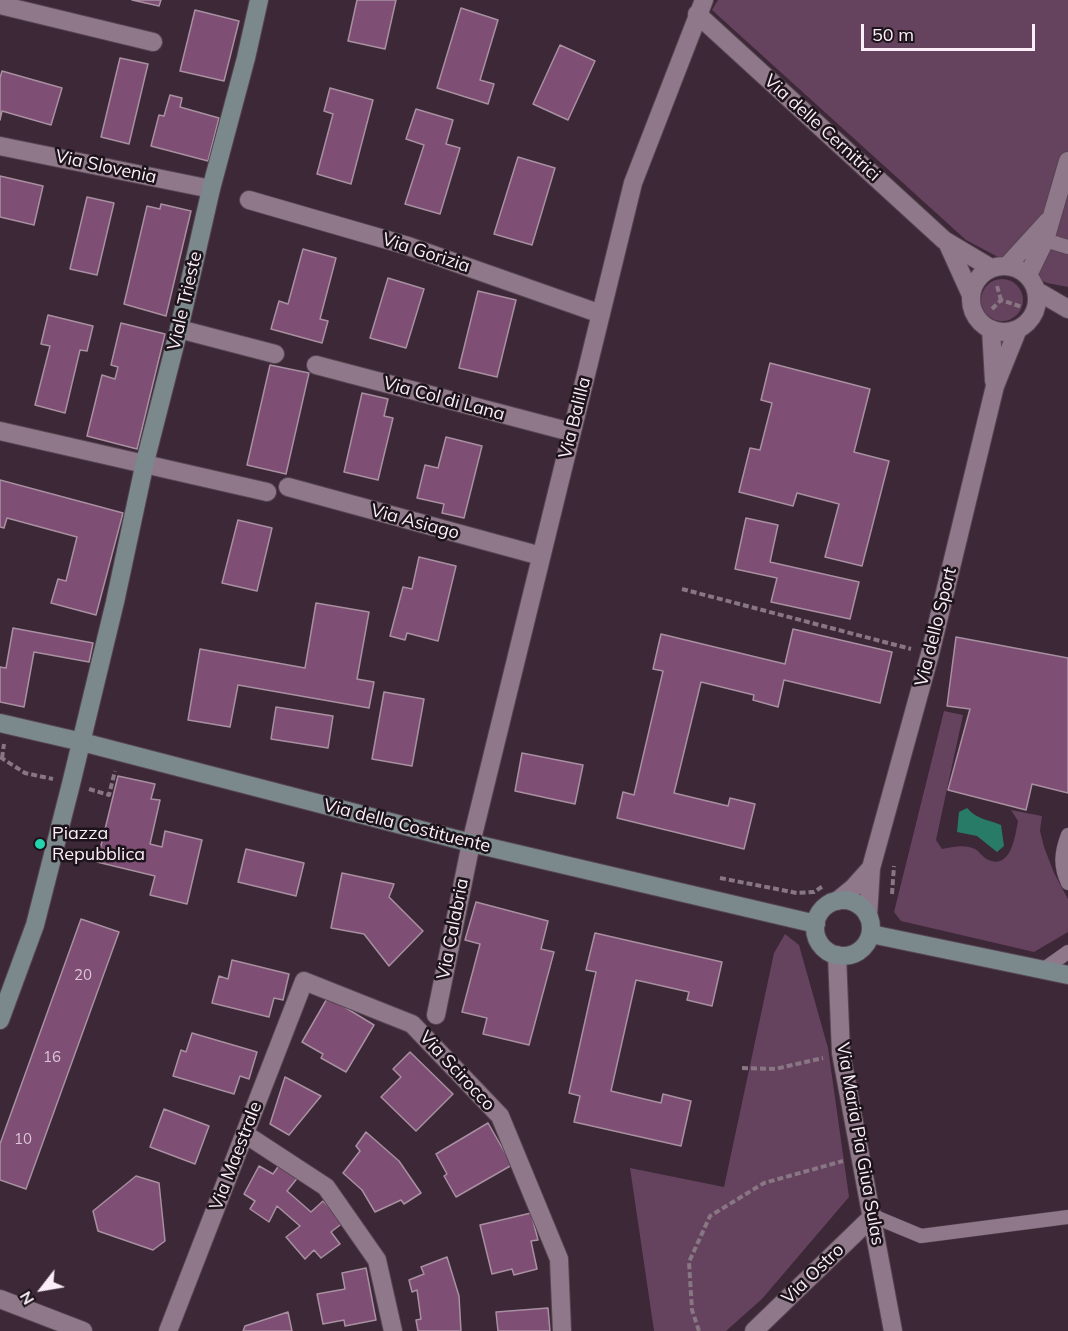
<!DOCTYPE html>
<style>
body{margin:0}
#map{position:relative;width:1068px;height:1331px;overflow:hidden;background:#3c2837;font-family:Mulish,sans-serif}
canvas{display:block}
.north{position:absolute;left:12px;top:1259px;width:60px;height:60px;-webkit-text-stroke:4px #1d141b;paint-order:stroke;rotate:239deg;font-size:16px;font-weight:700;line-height:24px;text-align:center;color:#fbeef8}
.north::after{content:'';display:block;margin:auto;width:21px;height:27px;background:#fbeef8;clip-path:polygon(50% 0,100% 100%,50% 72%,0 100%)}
.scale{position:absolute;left:861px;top:24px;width:174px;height:27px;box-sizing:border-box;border:3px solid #fbeef8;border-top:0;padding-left:8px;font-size:18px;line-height:21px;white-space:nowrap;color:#fbeef8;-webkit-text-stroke:4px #1d141b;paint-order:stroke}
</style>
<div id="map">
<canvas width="1068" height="1331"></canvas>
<div class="north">N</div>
<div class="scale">50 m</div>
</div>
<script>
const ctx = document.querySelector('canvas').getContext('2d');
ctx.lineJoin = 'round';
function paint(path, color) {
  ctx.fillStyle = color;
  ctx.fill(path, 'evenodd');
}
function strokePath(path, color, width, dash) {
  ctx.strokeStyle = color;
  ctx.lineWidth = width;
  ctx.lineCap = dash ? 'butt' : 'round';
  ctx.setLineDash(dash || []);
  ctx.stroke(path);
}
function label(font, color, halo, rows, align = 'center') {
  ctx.font = font + ' Mulish,sans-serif';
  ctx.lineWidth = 5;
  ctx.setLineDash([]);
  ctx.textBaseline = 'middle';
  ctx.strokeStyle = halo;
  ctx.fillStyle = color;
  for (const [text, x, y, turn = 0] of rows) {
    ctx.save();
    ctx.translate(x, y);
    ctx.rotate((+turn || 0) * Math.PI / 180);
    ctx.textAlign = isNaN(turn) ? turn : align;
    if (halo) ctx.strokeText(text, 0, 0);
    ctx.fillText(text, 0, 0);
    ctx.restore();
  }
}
const green = new Path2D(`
 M718 0H1068V287L1047 283 966 240 712 10Z
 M981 300a21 21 0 1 1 42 0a21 21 0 1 1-42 0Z
 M944 711 963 715 936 840 942 849C953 847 963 844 975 849 979 851 981 855 985 858 1010 873 1015 838 1018 821L1011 810 1042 816 1040 831 1044 847 1054 873 1068 899V932L1034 952 901 921 894 912Z
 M785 934 799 945 828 1048 849 1197 762 1299 726 1331H654L630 1168 724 1187 774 953Z`);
const water = new Path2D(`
 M967 808C978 820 987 819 1001 825L1004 846 997 852 977 836 957 832 959 812Z`);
const building = new Path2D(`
 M132 0H161L159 6Z
 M357 0H396L385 49 348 41Z
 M461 8 498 20 480 80 494 84 488 104 437 88Z
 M195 10 239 21 224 81 180 71Z
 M560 45 595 61 568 120 533 104Z
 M120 58 148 64 129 144 101 137Z
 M2 71 62 88 51 125 2 111 0 120V78Z
 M330 88 373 100 351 184 317 174 333 114 324 111Z
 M170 95 182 98 180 107 219 118 208 161 151 146 159 115 164 116Z
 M416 109 453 120 446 144 460 148 440 214 405 204 424 145 406 139Z
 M518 157 555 168 532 245 494 234Z
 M0 176 43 186 34 225 0 217Z
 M87 197 114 203 97 275 70 269Z
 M161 204 191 211 166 316 124 304 147 206 160 209Z
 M303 249 336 258 320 319 328 321 322 343 271 329 279 301 288 304Z
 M388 278 424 289 406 348 370 338Z
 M478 291 516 300 497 377 459 368Z
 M48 315 93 326 87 351 80 350 65 413 35 405 50 346 41 344Z
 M121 323 165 334 137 449 87 436 102 375 115 379 118 367 111 365Z
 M770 363 870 389 854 452 889 461 862 566 825 557 839 504 797 493 793 506 739 492 750 448 760 450 772 403 761 400Z
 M270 365 309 373 286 474 247 465Z
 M362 393 388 399 384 416 393 418 378 480 344 472Z
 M446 437 482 446 464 518 442 513 444 504 417 498 425 465 438 468Z
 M0 480 123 513 96 615 51 603 58 579 66 581 77 537 7 518 4 528 0 527Z
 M746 518 778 525 770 562 859 582 850 619 771 602 777 578 735 569Z
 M238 520 272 528 257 591 222 583Z
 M419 557 456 566 438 641 407 633 405 640 390 636 403 587 412 589Z
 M316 603 369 612 357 679 374 682 369 708 238 685 230 727 188 720 200 649 305 668Z
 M13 628 93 643 89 662 34 652 24 707 0 702V667L6 668Z
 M793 629 892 652 880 703 784 680 778 707 753 700 754 695 701 682 674 793 728 806 730 798 755 804 744 849 617 818 623 792 634 795 663 671 653 669 661 634 785 664Z
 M956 637 1068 658V793L1032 784 1026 810 948 790 970 709 947 706Z
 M384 692 424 699 412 766 372 759Z
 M276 707 333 716 328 748 271 739Z
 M522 753 583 765 575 804 515 791Z
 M118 776 155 784 151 799 160 800 150 844 162 847 165 831 202 840 187 904 150 895 155 876 97 862Z
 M246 849 304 863 296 896 238 882Z
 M342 873 394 884 389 897 423 931 389 966 364 934 331 928Z
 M476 902 548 921 541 949 554 952 529 1045 483 1034 487 1018 462 1012 480 944 465 940Z
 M81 919 119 932 26 1189 0 1180V1144Z
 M595 933 722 962 712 1006 687 1000 689 992 636 980 611 1091 661 1103 663 1094 691 1101 681 1146 574 1122 580 1096 569 1093 596 972 586 970Z
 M232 960 289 974 283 1000 274 998 269 1017 212 1003 219 976 228 979Z
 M328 997 374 1025 346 1072 321 1058 323 1054 302 1042Z
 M192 1033 257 1052 249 1079 240 1076 234 1094 173 1076 181 1050 186 1052Z
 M410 1052 453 1094 416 1131 381 1097 401 1077 393 1069Z
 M285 1077 321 1096 289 1135 270 1124Z
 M164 1109 209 1126 195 1164 150 1147Z
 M488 1123 512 1165 456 1197 444 1176 447 1174 436 1154Z
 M366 1132 399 1161 421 1193 404 1204 401 1200 375 1212 362 1190 343 1173 360 1151 356 1146Z
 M280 1164 299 1176 287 1191 311 1212 323 1201 344 1222 331 1232 340 1244 321 1258 314 1250 305 1259 286 1237 300 1226 277 1206 269 1222 250 1209 255 1201 244 1194 259 1166 273 1174Z
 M136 1176 159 1183 165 1241 153 1250 98 1231 93 1211Z
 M531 1213 538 1240 531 1241 537 1269 514 1275 512 1269 492 1274 480 1225Z
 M447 1257 459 1296 461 1331H418L416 1320 421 1319 417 1290 412 1292 409 1280 424 1274 421 1267Z
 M366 1268 376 1320 345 1326 344 1320 323 1324 317 1294 345 1289 342 1273Z
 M548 1308 550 1331H498L496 1312Z
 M288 1312 292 1331H243L245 1326Z`);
const path = new Path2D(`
 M997 286 1001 300
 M992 309 1001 300 1022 307
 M682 589 911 649
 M0 757 25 773 53 779
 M2 758 4 744
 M89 789 109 795 115 771
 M720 878 797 893 814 892 823 886
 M892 894 894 866
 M742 1068 775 1069 823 1058
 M699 1331 692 1310 689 1262 710 1216 764 1183 843 1161`);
const lane = new Path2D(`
 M1045 240 1068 247
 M1068 835C1061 853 1060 866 1068 883
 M1044 969 1068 952
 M873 1216 921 1236 1068 1217`);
const street = new Path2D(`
 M0 5 153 42
 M697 14 944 240 991 268
 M0 146 211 189
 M249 200 408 246 601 314
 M947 242 971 295
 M1007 266 1048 221
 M971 299a33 33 0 1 1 66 0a33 33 0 1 1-66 0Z
 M1028 275 1045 240 1068 161
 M1037 291 1068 309
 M179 329 275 354
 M991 329 994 381
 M316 365 571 432
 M0 431 267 492
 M288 487 541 556
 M837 901 853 888 871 868
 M868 916 871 868 930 654 995 386 1018 329
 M837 955 841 1053 893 1331
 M436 1015 471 843 633 183 704 0
 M245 1134 326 1187 377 1260 393 1331
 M0 1299 83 1331
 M168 1331 304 981 412 1024 500 1116 559 1259 562 1331
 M754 1331 873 1216`);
const secondary = new Path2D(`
 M0 723 82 742 471 843 816 924
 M815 928a28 28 0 1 1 56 0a28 28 0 1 1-56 0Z
 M871 934 1068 975
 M0 1020 35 925 71 784 115 602 145 462 179 329 211 189 246 58 259 0`);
const markers = [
 [40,844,6,"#23d5af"]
];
const numberNames = [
 ["20",83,975],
 ["16",52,1057],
 ["10",23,1139]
];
const streetNames = [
 ["Via delle Cernitrici",822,128,42],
 ["Via Slovenia",106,167,12],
 ["Via Gorizia",426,253,18],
 ["Viale Trieste",185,301,-77],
 ["Via Col di Lana",444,399,15],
 ["Via Balilla",575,418,-76],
 ["Via Asiago",415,522,15],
 ["Via dello Sport",936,627,-76],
 ["Via della Costituente",407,826,14],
 ["Via Calabria",453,929,-79],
 ["Via Scirocco",457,1071,47],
 ["Via Maria Pia Giua Sulas",860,1144,80],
 ["Via Maestrale",236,1156,-69],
 ["Via Ostro",813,1274,-44]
];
const poiNames = [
 ["Piazza",52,834],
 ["Repubblica",52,855]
];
paint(green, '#65425d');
paint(water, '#287b67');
paint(building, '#7f4e74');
strokePath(building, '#a890a1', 1.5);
strokePath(lane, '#564552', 15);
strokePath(street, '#564552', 20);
strokePath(secondary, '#564552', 20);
strokePath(path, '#887683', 4, [6, 3]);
strokePath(lane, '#8f7889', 14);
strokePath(street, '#8f7889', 18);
strokePath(secondary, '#7b888c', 18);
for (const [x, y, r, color] of markers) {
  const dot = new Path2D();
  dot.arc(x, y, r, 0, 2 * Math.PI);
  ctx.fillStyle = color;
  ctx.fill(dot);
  strokePath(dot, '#1d141b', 2);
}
label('15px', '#dcc6d7', null, numberNames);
label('18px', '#fbeef8', '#1d141b', streetNames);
label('18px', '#fbeef8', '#1d141b', poiNames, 'left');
</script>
